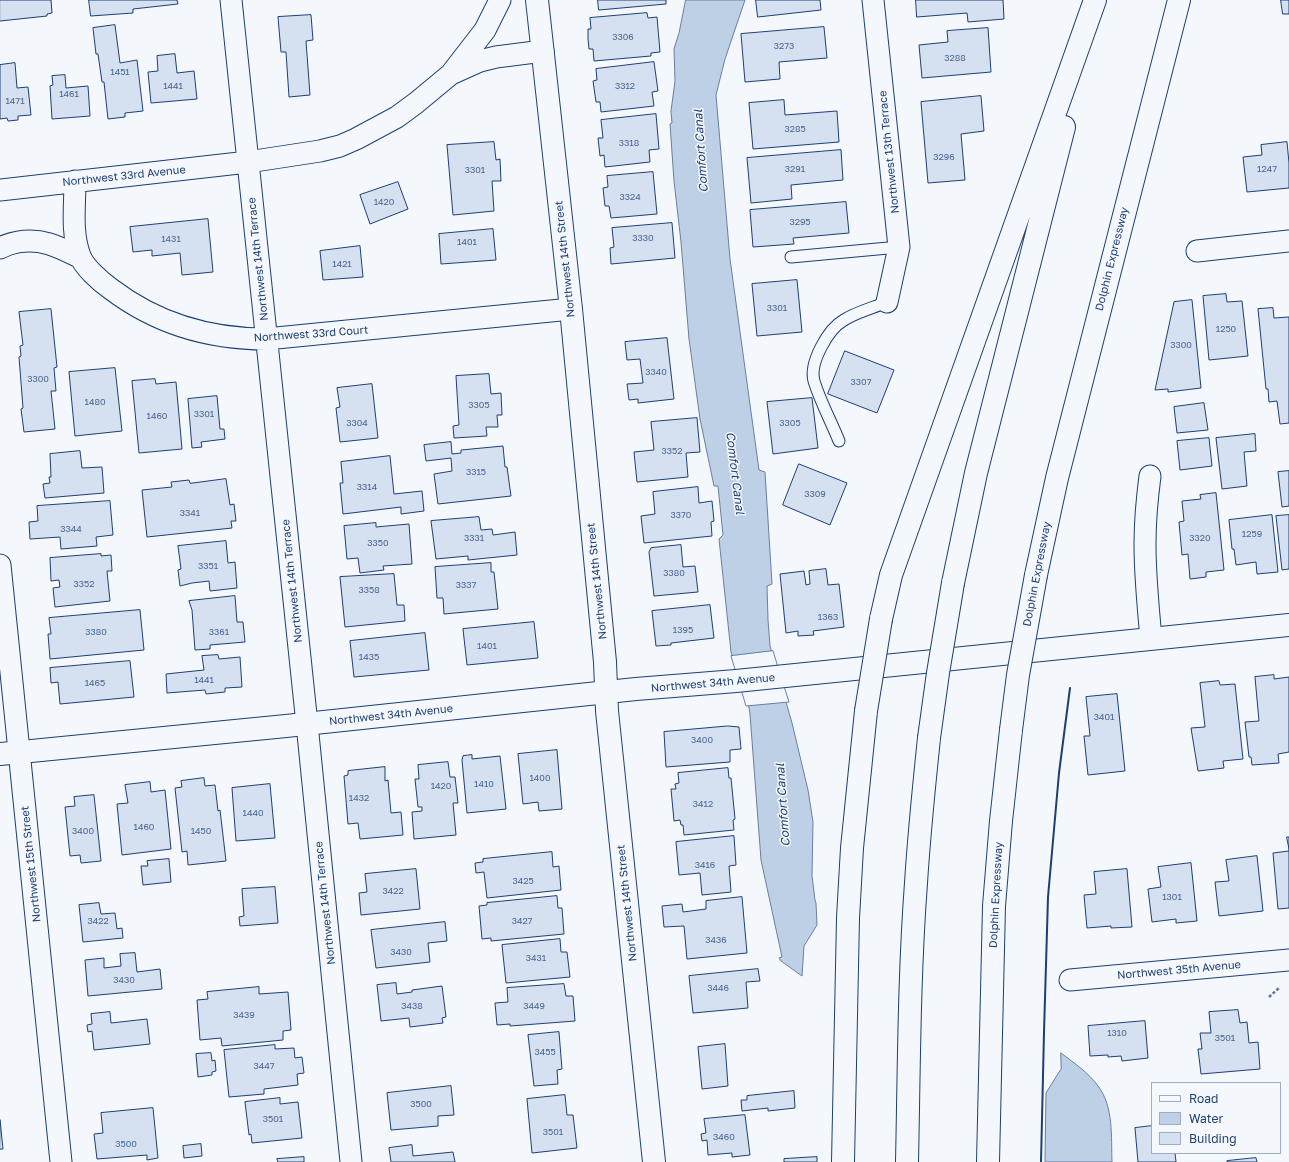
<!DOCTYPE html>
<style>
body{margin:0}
#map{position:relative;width:1289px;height:1162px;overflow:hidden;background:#f4f7fb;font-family:"Golos Text",sans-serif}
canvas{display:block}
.legend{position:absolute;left:1151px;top:1082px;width:130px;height:72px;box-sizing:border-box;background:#f4f7fb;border:1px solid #9eadc5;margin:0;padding:5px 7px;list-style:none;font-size:12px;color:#1d3f73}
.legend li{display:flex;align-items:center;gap:8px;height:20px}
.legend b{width:20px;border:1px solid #9eadc5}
</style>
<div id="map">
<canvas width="1289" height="1162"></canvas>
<ul class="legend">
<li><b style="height:5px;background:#f4f7fb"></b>Road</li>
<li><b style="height:11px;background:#bed0e5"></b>Water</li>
<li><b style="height:11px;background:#d5e0f0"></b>Building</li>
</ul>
</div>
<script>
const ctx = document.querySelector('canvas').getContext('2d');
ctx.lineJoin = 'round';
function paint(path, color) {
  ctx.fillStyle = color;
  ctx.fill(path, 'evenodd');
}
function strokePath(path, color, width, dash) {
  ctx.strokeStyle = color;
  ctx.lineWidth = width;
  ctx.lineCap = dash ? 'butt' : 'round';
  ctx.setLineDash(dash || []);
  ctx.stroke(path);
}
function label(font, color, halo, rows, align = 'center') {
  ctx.font = font + ' "Golos Text",sans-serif';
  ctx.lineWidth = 3;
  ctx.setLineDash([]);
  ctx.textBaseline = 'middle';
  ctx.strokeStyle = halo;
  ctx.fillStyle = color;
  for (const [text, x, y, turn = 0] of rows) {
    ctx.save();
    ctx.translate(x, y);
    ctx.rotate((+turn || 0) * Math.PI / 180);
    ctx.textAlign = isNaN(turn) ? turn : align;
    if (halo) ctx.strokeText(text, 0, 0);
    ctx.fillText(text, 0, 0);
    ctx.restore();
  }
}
const water = new Path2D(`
 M686 0H745L725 59 716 95 730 259 759 470 765 472 772 584 767 586 768 620 770 646 792 723 808 790 813 822 812 876 815 900 816 903 817 925 804 946 802 976 781 961 779 958 782 957 761 860 750 714 748 702 731 652 719 539 723 535 718 486H714L700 419 689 339 681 242 674 181 670 124 672 123 671 111 675 81 674 49 679 33Z
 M1061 1053C1074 1063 1089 1073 1098 1086 1114 1107 1111 1137 1112 1162H1045L1046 1093 1061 1069Z`);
const pier = new Path2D(`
 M773 651 789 702 746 706 731 656Z`);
const building = new Path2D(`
 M0 0H51L52 13 47 14V16L0 21Z
 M89 0H177L178 4 133 9V13L91 16Z
 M598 0H666V4L599 10Z
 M756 0H820L821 10 758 17Z
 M916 0H1003L1004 19 968 22 967 13 917 17Z
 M1281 0H1289V14H1283Z
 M647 13 648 18 657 17 660 52 651 53V56L594 61 593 49H589L588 39V29H591L590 18Z
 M311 15 313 40 306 41 310 95 289 97 286 52H281L278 17Z
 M115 25 120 63 137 60 143 111 125 113V117L108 119 104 82H102L98 54H96L93 28Z
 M824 27 827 58 779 62 780 79 745 82 741 34Z
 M988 28 991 72 922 78 919 45 948 42 947 31Z
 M175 54 177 73 194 71 197 99 151 103 148 72 158 71 157 56Z
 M654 62 658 91 652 92 654 106 601 112 600 102H596L593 81 597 80 596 69Z
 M15 63 17 88 28 87 31 115 18 116V120L8 121 7 118 0 119V65Z
 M65 75 66 88 88 86 90 116 52 119 50 86 53 85 52 76Z
 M981 96 984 131 961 134 965 180 928 183 921 102Z
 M784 100 785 115 837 111 839 142 753 149 749 103Z
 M656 114 659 149 649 150 650 162 605 167 604 155 600 156 598 138H603L601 120Z
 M494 142 496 160 500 159 501 181H492L494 211 453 215 447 145Z
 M1287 142 1289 163V188L1247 192 1243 157 1262 155 1261 145Z
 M841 150 843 180 791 185 792 199 751 203 747 158Z
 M653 172 657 214 611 218 609 206H605L603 188 608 187 607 176Z
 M398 182 408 209 370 224 360 195Z
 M846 202 849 233 793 238 794 244 753 247 750 210Z
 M208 219 213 272 182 275 180 253 152 256V250L133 252 130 227Z
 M672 223 675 258 611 264 610 248 614 247 612 228Z
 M493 229 496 260 441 264 439 234Z
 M360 246 363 277 323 280 320 251Z
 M797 280 802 332 757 336 752 284Z
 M1226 294 1227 302 1242 301 1248 356 1209 360 1203 296Z
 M1192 300 1201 388 1168 392V389L1155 390 1174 302Z
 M1273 308 1274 318 1289 317V423L1280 424 1277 401 1269 402 1268 389H1266L1258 309Z
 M51 309 57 367 54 368 56 391H51L55 429 24 432 21 409 23 408 19 357 21 356 20 346 23 345 19 312Z
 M667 338 674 399 638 403V399L629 400 627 384 643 383 640 359 627 360 625 342Z
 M845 351 894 370 877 413 828 394Z
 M115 368 122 431 75 436 69 372Z
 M489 374 491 394 501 393 502 415H497L498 427H486L487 436 454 438 453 426 459 425 456 376Z
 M155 379 156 384 176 382 182 449 139 453 132 381Z
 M372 384 378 438 340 442 336 408 340 407 337 388Z
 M217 396 220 429H224L225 439 201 442 202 447 192 448 188 399Z
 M812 398 818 448 773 454 767 402Z
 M1204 403 1208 430 1177 433 1174 407Z
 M697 418 700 452 686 453 688 477 637 482 634 452 654 450 651 422Z
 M1255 434 1256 451 1244 452 1247 486 1222 489 1216 438Z
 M1209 438 1212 466 1180 470 1177 441Z
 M451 442 452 454 461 453V450L503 446 505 467H507L511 496 438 504 434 474 452 471 451 458 426 461 424 445Z
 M80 451 82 468 102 467 104 493 45 498 43 484 50 483 49 477H51L50 454Z
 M390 456 394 494 422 491 424 511 401 514V507L343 514 340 483H343L341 462Z
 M799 464 847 483 830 525 783 505Z
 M1289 471V506L1282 507 1278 472Z
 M226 479 230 505 234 504 236 521H231L232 528 147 537 142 490 172 487 171 482 189 480 190 483Z
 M698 487 699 503 712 501 714 521 711 522 712 536 644 543 641 516 655 514 653 492Z
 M1216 493 1224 570 1206 572V577L1190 579 1188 554 1182 555 1179 522 1184 521 1182 501 1201 499 1200 495Z
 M110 501 113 535 96 537 97 546 61 549 60 537 30 539 29 522 38 521 37 506Z
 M1272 515 1278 572 1257 574 1256 562 1236 565 1234 549H1232L1229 520Z
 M1289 515V569L1282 570 1276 516Z
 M479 517 481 530 492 529 493 535 515 532 517 555 468 560V556L436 559 431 521Z
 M376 523V527L409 524 412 564 383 566 384 570 360 573 358 558 347 559 344 526Z
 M226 541 228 563 235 562 237 588 210 591 209 581 192 583 180 586 178 570 181 569 178 546Z
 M681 545 683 567 695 566 698 592 654 596 649 552 651 548Z
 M101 554V556L111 555 112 571H107L110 601 55 607 53 588 60 587 59 580 51 581 50 558Z
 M491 563V572H494L498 609 444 614 443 598H437L435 567Z
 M826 569 828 585 839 584 844 627 813 631 814 635 798 636V631L786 633 780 574 804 571 806 585 810 584 809 571Z
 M394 574 397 605H404L405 621 345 627 340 577Z
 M235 596 237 622H243L245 642 210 645V649L195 650 192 610 189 601Z
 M710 605 714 638 671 643V645L656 646 652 611Z
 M140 610 144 650 50 659 48 634H51L49 618Z
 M534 622 538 658 467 665 463 629Z
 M425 633 429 670 354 677 350 641Z
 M218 655 219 659 240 657 242 687 225 688V692L206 694 205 690 167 693 166 674 204 670 202 656Z
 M130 661 134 697 60 704 58 682 51 683 50 668Z
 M1274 675V679L1289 677V752L1278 754 1279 763 1252 765 1251 757H1249L1245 722 1259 721 1255 677Z
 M1219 681 1220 685 1235 684 1243 759 1223 761 1224 768 1198 771 1191 728 1205 727 1200 683Z
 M1117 694 1125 771 1088 775 1084 736H1090L1086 697Z
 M728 726 739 727 741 749 730 750V762L666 767 664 732Z
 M557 750 562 809 539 811 538 802 523 804 518 754Z
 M472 755V759L500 756 506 809 467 813 462 760 463 756Z
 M448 762 450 777H455L458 803H453L456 835 414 839 412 812 422 811V807H418L415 779H419L418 765Z
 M385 767V781L388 780 391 813 401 812 403 835 360 839 358 823 348 824 344 776 348 775V771Z
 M728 768 729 778H731L735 819 733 820 734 830 684 835 683 825H681L680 820 674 821 671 789H676L675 784 679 783 678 773Z
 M204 778 205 786 215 785 218 811 220 810 226 861 188 865 187 851 182 852 175 788 182 787 181 781Z
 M150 782 151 792 165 790 171 849 122 855 117 804 128 803 125 785Z
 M270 784 275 838 236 841 232 788Z
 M94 795 101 861 81 863 80 855 70 856 65 807 75 806 74 797Z
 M734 836 736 865 729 866 731 892 702 895 700 873 679 875 676 842Z
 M1287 837H1289V908L1278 909 1273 853 1289 851Z
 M552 852 553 867 559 866 561 890 487 898 484 872 476 873 475 863 483 862V859Z
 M1257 856 1263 911 1219 916 1215 882 1229 881 1226 860Z
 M169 859 171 882 143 885 141 866H148L147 861Z
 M1191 863 1197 921 1176 923V919L1152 922 1148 889 1161 887 1158 867Z
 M416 869 420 909 361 915 359 893 367 892 365 874Z
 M1127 869 1132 927 1111 928V926L1087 928 1084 895 1096 894 1094 872Z
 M275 887 278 923 240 926 239 917 244 916 242 889Z
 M557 896 558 908H562L564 934 491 941V938L482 939 479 906 487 905V903Z
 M742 897 747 953 687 959 684 926 664 927 662 906 682 904 683 912 706 909V901Z
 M99 903 101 914 115 913 117 929 122 928 123 938 83 942 79 905Z
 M445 922 447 941 428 943 430 962 376 968 371 930Z
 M560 939 561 952H567L570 977 506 983 502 945Z
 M135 953 137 972 160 969 162 989 88 996 85 960 104 958V968L121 966 120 954Z
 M758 969 760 981 746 982 748 1008 693 1013 689 976Z
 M396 983 397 994 412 992V990L442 986 446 1017 442 1018 443 1023 410 1027 409 1018 381 1021 377 985Z
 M564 984 566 996H573L575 1021 510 1026V1024L497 1025 495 1003 508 1002 507 988Z
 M259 987V994L288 992 291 1030 283 1031V1040L222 1046 221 1038 200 1040 197 1000 208 999 207 992Z
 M1238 1010 1240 1023 1247 1022 1249 1043 1258 1042 1260 1069 1201 1074 1198 1049H1202L1200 1033H1211L1209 1012Z
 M110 1012 111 1023 147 1019 150 1044 94 1050 92 1031 88 1032 87 1025 92 1024 91 1014Z
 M1145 1021 1148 1058 1122 1061 1121 1056 1108 1057V1055L1090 1056 1088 1026Z
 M559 1032 562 1069 557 1070 558 1084 534 1086 528 1035Z
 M725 1044 728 1086 702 1089 698 1047Z
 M275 1045V1049L294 1048 295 1058 302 1057 304 1073 297 1074 298 1085 264 1089V1094L229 1097 224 1050Z
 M211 1053 212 1061 215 1060 216 1071 212 1072V1075L198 1077 196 1054Z
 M451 1086 454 1115 438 1116V1126L391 1130 387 1093Z
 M794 1091 795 1108 768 1111V1108L742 1111 741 1100H747V1096Z
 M565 1095 567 1115H573L577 1148 532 1153 527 1099Z
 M280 1098V1104L298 1102 302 1138 252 1143 251 1134 249 1135 245 1102Z
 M153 1108 158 1158 147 1160V1155L97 1159 94 1134 103 1133 101 1113Z
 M745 1115 750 1155 732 1157V1153L708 1155 707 1140 702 1141 701 1134 706 1133 704 1119Z
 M0 1120 3 1149H0Z
 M1152 1126V1153H1175L1176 1162H1138L1135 1128Z
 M201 1144 202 1156 184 1158 183 1146Z
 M412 1145 413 1156 453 1152 455 1162H391L389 1148Z
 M304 1157V1162H278L277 1159Z
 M817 1157V1162H784V1159Z
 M1256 1158 1257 1162H1227V1161Z`);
const path = new Path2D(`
 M1269 997 1279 988`);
const service = new Path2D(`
 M791 257 899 247
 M839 441C831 421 820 401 814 381 809 363 828 329 844 320 856 312 873 308 887 302`);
const minor = new Path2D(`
 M231 0 307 724 351 1162
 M873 0 899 247 887 302
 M451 74 485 30 500 0
 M75 181C75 206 71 232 80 256 84 267 101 282 111 289 157 324 209 339 266 339L571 309
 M0 190 248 162 320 151 340 146 356 139 397 117 416 103 451 74 480 61 496 57 543 51
 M0 248C6 245 12 243 18 242 43 238 59 247 81 258
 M1197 251 1289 241
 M1150 476C1147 499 1145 521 1145 544 1145 575 1148 607 1151 638
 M0 565 61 1162
 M1070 980 1289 960`);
const tertiary = new Path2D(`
 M537 0 571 309 605 662 607 711 654 1162
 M0 754 286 726 636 689 736 681 1289 625`);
const motorway = new Path2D(`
 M1036 575 1057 478 1179 0
 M953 583 976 473 1064 127
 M881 619 891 575 1095 0
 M843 1162 848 918 852 848 866 711
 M907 1162C909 1069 909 976 916 883 919 834 924 786 929 738
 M988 1162 994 906 1001 821 1011 730`);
const motorwayBridge = new Path2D(`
 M866 711 881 619
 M1011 730 1018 675 1036 575
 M929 738 938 673 953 583`);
const wall = new Path2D(`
 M1041 1162 1044 1032 1048 897 1059 773 1070 688`);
const numberNames = [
 ["3306",623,37],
 ["3273",784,46],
 ["3288",955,58],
 ["1451",120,72],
 ["1441",173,86],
 ["3312",625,86],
 ["1461",69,94],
 ["1471",15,101],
 ["3285",795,129],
 ["3318",629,143],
 ["3296",944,157],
 ["3291",795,169],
 ["1247",1267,169],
 ["3301",475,170],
 ["3324",630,197],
 ["1420",384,202],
 ["3295",800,222],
 ["3330",643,238],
 ["1431",171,239],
 ["1401",467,242],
 ["1421",342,264],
 ["3301",777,308],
 ["1250",1226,329],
 ["3300",1181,345],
 ["3340",656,372],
 ["3300",38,379],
 ["3307",861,382],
 ["1480",95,402],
 ["3305",479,405],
 ["3301",204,414],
 ["1460",157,416],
 ["3304",357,423],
 ["3305",790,423],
 ["3352",672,451],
 ["3315",476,472],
 ["3314",367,487],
 ["3309",815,494],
 ["3341",190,513],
 ["3370",681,515],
 ["3344",71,529],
 ["1259",1252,534],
 ["3331",474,538],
 ["3320",1200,538],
 ["3350",378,543],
 ["3351",208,566],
 ["3380",674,573],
 ["3352",84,584],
 ["3337",466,585],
 ["3358",369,590],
 ["1363",828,617],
 ["1395",683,630],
 ["3380",96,632],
 ["3361",219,632],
 ["1401",487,646],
 ["1435",369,657],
 ["1441",204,680],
 ["1465",95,683],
 ["3401",1104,717],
 ["3400",702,740],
 ["1400",540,778],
 ["1410",484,784],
 ["1420",441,786],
 ["1432",359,798],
 ["3412",703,804],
 ["1440",253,813],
 ["1460",144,827],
 ["3400",83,831],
 ["1450",201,831],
 ["3416",705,865],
 ["3425",523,881],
 ["3422",393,891],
 ["1301",1172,897],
 ["3422",98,921],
 ["3427",522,921],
 ["3436",716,940],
 ["3430",401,952],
 ["3431",536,958],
 ["3430",124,980],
 ["3446",718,988],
 ["3438",412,1006],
 ["3449",534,1006],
 ["3439",244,1015],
 ["1310",1117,1033],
 ["3501",1225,1038],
 ["3455",545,1052],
 ["3447",264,1066],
 ["3500",421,1104],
 ["3501",273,1119],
 ["3501",553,1132],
 ["3460",724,1137],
 ["3500",126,1144]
];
const streetNames = [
 ["Northwest 13th Terrace",889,152,-96],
 ["Northwest 33rd Avenue",124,176,-6],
 ["Northwest 14th Terrace",258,259,-96],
 ["Northwest 14th Street",565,259,-96],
 ["Dolphin Expressway",1112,259,-76],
 ["Northwest 33rd Court",311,334,-4],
 ["Dolphin Expressway",1037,574,-79],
 ["Northwest 14th Terrace",292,581,-96],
 ["Northwest 14th Street",597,581,-96],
 ["Northwest 34th Avenue",713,683,-5],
 ["Northwest 34th Avenue",391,715,-6],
 ["Northwest 15th Street",31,864,-96],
 ["Dolphin Expressway",996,895,-87],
 ["Northwest 14th Terrace",325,903,-96],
 ["Northwest 14th Street",627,903,-96],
 ["Northwest 35th Avenue",1179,970,-5]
];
const waterNames = [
 ["Comfort Canal",701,151,-94],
 ["Comfort Canal",735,473,83],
 ["Comfort Canal",783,805,-94]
];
paint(water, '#bed0e5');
strokePath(water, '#687fa3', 1);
paint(pier, '#f4f7fb');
strokePath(pier, '#687fa3', 1);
paint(building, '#d5e0f0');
strokePath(building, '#1d3f73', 1);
strokePath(service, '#1d3f73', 13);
strokePath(minor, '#1d3f73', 23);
strokePath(tertiary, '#1d3f73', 24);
strokePath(motorway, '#1d3f73', 24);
strokePath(path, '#5e769c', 2.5, [3, 2]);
strokePath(service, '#f4f7fb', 11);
strokePath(minor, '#f4f7fb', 21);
strokePath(tertiary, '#f4f7fb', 22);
strokePath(motorway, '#f4f7fb', 22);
strokePath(motorwayBridge, '#1d3f73', 24, []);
strokePath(motorwayBridge, '#f4f7fb', 22);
strokePath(wall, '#1d3f73', 2);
label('9px', '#4b6792', null, numberNames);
label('11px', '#1d3f73', '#f4f7fb', streetNames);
label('italic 12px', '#1d3f73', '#f4f7fb', waterNames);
</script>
